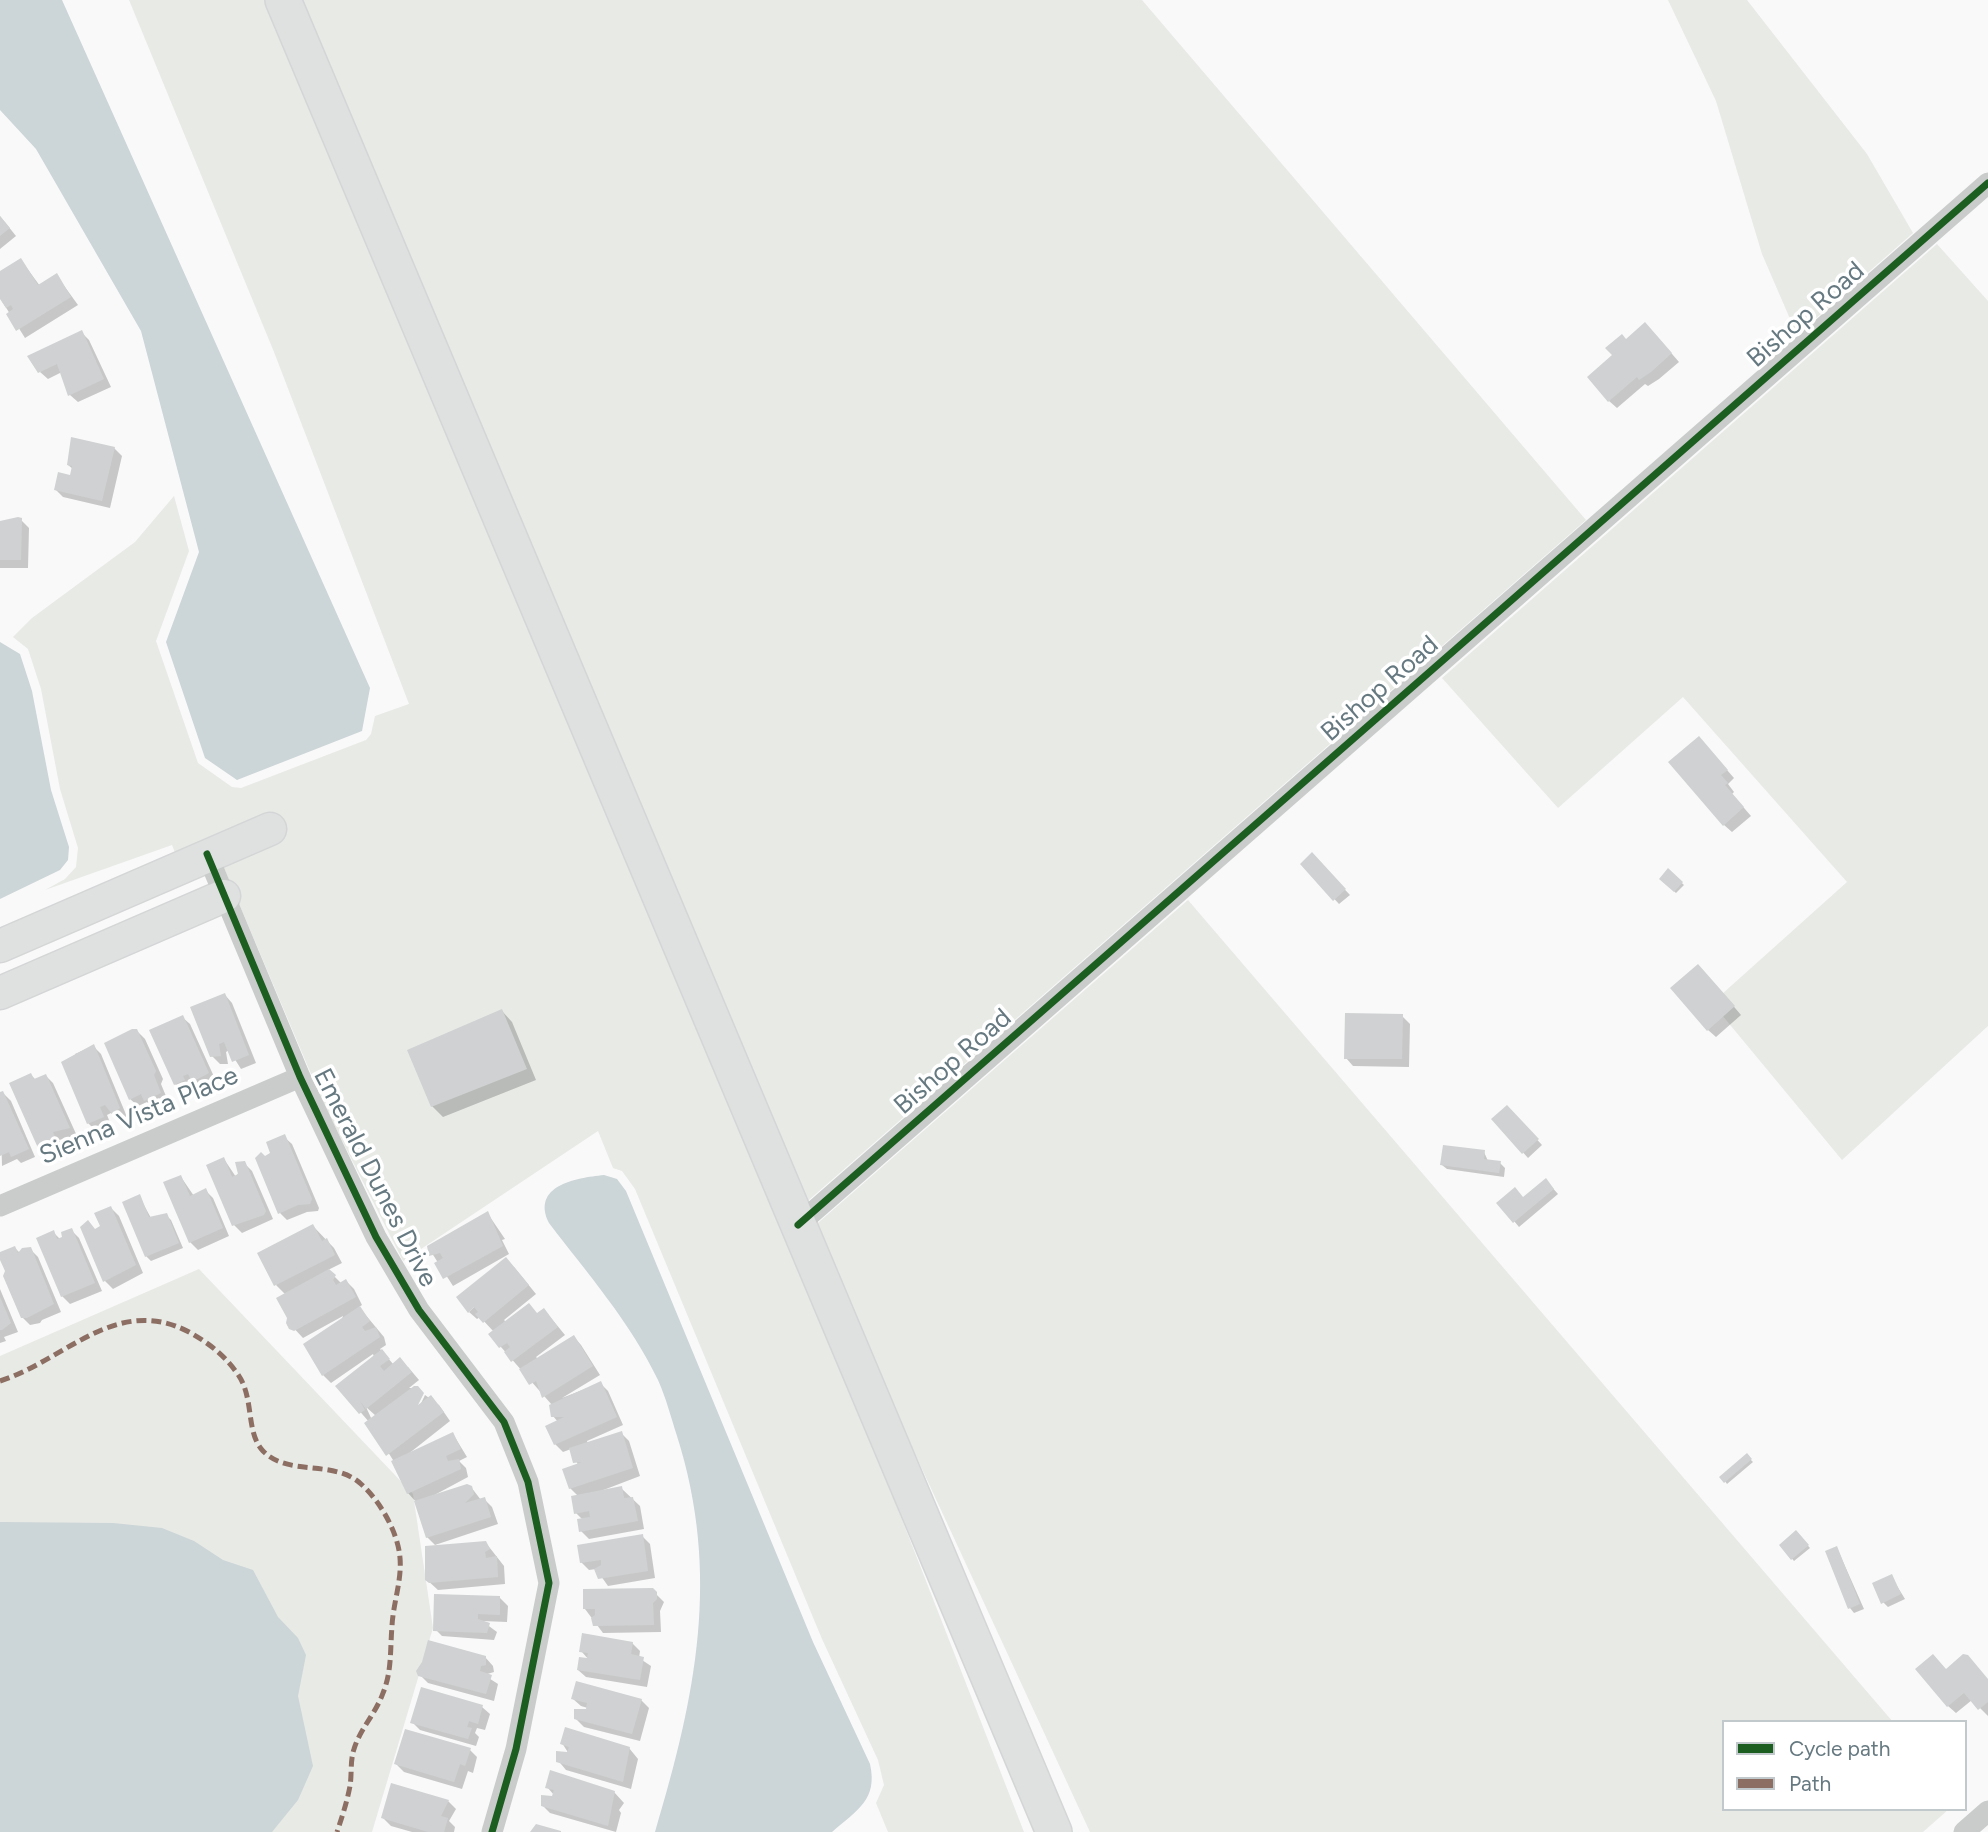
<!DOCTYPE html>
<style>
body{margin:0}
#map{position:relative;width:1988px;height:1832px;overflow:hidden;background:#f9f9f9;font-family:Figtree,sans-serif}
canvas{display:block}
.legend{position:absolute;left:1722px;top:1720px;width:245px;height:91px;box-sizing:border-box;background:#fff;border:2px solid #c2c9cc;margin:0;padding:9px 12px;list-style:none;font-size:21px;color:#667980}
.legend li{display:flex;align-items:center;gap:14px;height:35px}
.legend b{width:35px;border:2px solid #c2c9cc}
</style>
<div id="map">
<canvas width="1988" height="1832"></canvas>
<ul class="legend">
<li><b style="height:9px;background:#1b5e20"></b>Cycle path</li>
<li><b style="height:9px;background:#8d6e63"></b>Path</li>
</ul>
</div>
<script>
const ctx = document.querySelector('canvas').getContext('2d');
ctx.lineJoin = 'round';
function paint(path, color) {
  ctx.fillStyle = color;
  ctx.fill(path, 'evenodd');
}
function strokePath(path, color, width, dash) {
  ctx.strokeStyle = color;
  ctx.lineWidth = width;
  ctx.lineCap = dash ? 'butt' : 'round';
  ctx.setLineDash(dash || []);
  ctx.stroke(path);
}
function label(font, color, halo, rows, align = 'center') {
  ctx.font = font + ' Figtree,sans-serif';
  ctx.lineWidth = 7;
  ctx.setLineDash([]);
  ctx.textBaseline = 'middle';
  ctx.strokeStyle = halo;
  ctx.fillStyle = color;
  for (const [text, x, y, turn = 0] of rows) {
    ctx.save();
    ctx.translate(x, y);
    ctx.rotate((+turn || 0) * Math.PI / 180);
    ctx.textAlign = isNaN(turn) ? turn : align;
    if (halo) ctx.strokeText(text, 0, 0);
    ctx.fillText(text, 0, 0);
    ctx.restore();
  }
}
const green = new Path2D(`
 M129 0H271L789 1230 1024 1832H888L876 1803 884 1785 878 1760 822 1639 635 1189 622 1171 613 1168 598 1131 403 1261 325 1107 221 861 284 835 275 814 176 855 172 845 45 890 65 879 76 867 78 848 60 789 41 689 28 649 13 637 32 618 135 542 174 496 189 551 156 641 198 763 232 787 241 788 366 740 371 734 375 716 409 704 274 352Z
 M294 0H1142L1586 520 802 1206Z
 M1668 0H1747L1867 154 1913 233 1797 335 1762 254 1716 101Z
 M1937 244 1988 301V1026L1842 1160 1712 1003 1847 882 1683 697 1558 808 1442 678Z
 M1188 900 1893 1722H1724V1809H1949L1923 1832H1090L811 1229Z
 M199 1269 413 1494 433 1628 372 1832H0V1356Z`);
const water = new Path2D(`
 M0 0H62L370 688 362 731 237 780 205 758 166 642 199 552 141 331 36 149 0 110Z
 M0 642 20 654 32 691 51 790 69 847 68 860 60 870 0 899Z
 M604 1175 617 1179 626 1191 813 1642 870 1764C878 1800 857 1810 832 1832H655C696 1695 721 1575 677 1436 671 1417 666 1398 658 1380 631 1323 587 1273 549 1223 531 1186 575 1178 604 1175Z
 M0 1522 113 1523 162 1528 194 1541 223 1560 253 1570 278 1617 298 1638 306 1655 298 1696 313 1766 298 1800 272 1832H0Z`);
const shadow = new Path2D(`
 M0 216 16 236 0 249Z
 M21 260 40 286 57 276 78 305 25 338 0 298V273Z
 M81 332 89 340 111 387 78 402 70 395 62 372 48 379 40 372Z
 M1653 332 1679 362 1659 379 1648 386 1645 384 1617 408 1609 401 1626 341Z
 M114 448 122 456 110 508 63 497 55 489 72 477 73 469 68 465Z
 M21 520 29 528 28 568H0V523Z
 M1706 746 1734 778 1728 784 1734 792 1732 794 1751 816 1732 832 1724 825Z
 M1312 855 1350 895 1339 904 1302 864Z
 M1669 871 1684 885 1676 893 1661 879Z
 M1706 974 1741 1015 1716 1037 1708 1030Z
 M225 995 232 1003 256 1063 241 1069 229 1050 226 1052 228 1064H220L212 1056Z
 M502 1011 512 1022 536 1080 443 1117 432 1106Z
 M1402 1016 1410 1024 1409 1067 1353 1066 1346 1058Z
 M182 1017 190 1024 216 1081 201 1088 195 1082 183 1091 175 1084Z
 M137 1031 145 1039 163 1079 161 1084 168 1101 153 1108 147 1102 138 1106 130 1099Z
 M93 1046 101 1054 127 1117 118 1120 111 1113 107 1115 111 1125 96 1131 88 1123 75 1054Z
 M31 1075 36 1080 46 1076 53 1083 77 1136 59 1140 63 1148 47 1154 40 1147Z
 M3 1093 11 1101 35 1157 21 1163 17 1159 2 1166 0 1094Z
 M1507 1107 1542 1145 1528 1158 1494 1120Z
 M284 1137 292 1144 319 1208 318 1211 307 1212 287 1220 280 1213 265 1158 273 1154Z
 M1484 1152 1488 1161 1500 1163 1505 1168 1504 1177 1447 1169 1442 1165Z
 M224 1159 236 1177 244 1163 252 1171 273 1219 242 1233 234 1225Z
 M181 1177 194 1196 206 1191 213 1198 229 1236 198 1250 190 1242Z
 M1550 1185 1558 1194 1519 1227 1499 1203 1523 1199Z
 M139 1196 151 1218 166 1215 171 1220 183 1248 151 1261 146 1256Z
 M111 1208 119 1216 143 1273 113 1289 105 1281 82 1227 96 1230 102 1227Z
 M488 1214 505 1239 502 1240 509 1254 453 1286 428 1247Z
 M313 1226 334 1248 342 1263 328 1270 342 1284 346 1281 354 1289 362 1305 359 1307 384 1337 386 1345 380 1349 394 1365 408 1367 419 1380 409 1388H418L413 1413 416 1414 425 1395 439 1405 450 1421 407 1455 453 1434 467 1457 459 1461 466 1468 468 1477 427 1499 471 1487 481 1500 484 1499 492 1507 498 1524 435 1545 427 1537 416 1502 408 1493 393 1460 369 1422 338 1386 374 1357 373 1354 331 1383 323 1375 343 1316 303 1338 288 1322 286 1295 276 1285ZM366 1407 376 1416 372 1420Z
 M71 1230 79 1238 102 1291 70 1304 62 1296 53 1232 60 1239Z
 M15 1248 20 1253 30 1249 38 1257 61 1312 42 1320 40 1323 30 1325 22 1317 0 1254Z
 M514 1267 536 1294 504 1320 506 1322 538 1315 544 1310 551 1318 565 1335 536 1357 538 1359 574 1337 581 1345 600 1375 562 1398 600 1383 608 1391 623 1425 587 1441 588 1444 621 1433 629 1441 640 1476 593 1494 621 1488 640 1506 644 1529 589 1539 581 1531 583 1520 576 1513 578 1496 570 1488 578 1465 571 1449 563 1452 555 1444 558 1422 553 1416 552 1405 501 1347 491 1334 494 1332 480 1317 477 1319 469 1312Z
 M0 1289 18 1332 4 1337 6 1341 0 1343Z
 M1747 1456 1753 1462 1727 1484 1722 1477Z
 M1796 1533 1810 1548 1794 1561 1781 1546Z
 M642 1536 650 1544 655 1578 608 1586 596 1569 589 1570 581 1562Z
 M486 1543 504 1566 505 1584 438 1590 426 1579Z
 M1837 1548 1864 1609 1854 1613 1850 1608Z
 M1891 1576 1905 1599 1888 1607 1883 1602Z
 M652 1590 664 1602 660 1611 661 1632 603 1633 585 1609Z
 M500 1598 508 1606 507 1622 482 1621 497 1632 494 1640 442 1636 434 1628Z
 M632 1643 640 1651 639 1658 651 1666 647 1687 586 1677 578 1670 590 1661 581 1651Z
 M485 1657 493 1666 494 1672 484 1675 498 1684 494 1701 428 1683 420 1675Z
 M1946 1671 1988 1680V1716L1972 1700 1956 1713 1948 1706Z
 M573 1699 641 1700 649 1708 640 1741 584 1727 576 1719 591 1709 581 1706Z
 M482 1707 490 1714 485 1730 477 1728 475 1733 479 1737 476 1746 420 1730 412 1722Z
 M562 1743 629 1748 638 1759 631 1789 566 1770 556 1758 557 1753 569 1754Z
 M470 1750 477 1757 473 1773 468 1771 462 1789 404 1772 396 1764Z
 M547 1787 614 1792 624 1803 619 1810 621 1813 616 1832 550 1813 542 1805 554 1795Z
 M448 1801 456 1809 449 1821 455 1827 454 1832H412L391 1826 383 1818Z`);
const building = new Path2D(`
 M0 216 10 228 0 236Z
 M21 258 38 285 57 273 71 297 16 331 6 314 13 309 11 305 6 308 0 299V271Z
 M1645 322 1672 353 1651 372 1639 380 1637 377 1608 402 1587 377 1612 355 1605 348 1622 334 1626 339Z
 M82 330 104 379 68 396 57 364 38 373 27 356Z
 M71 437 115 447 102 501 54 490 58 472 70 475 72 466 67 465Z
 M18 517 22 518 21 560H0V521Z
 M1699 736 1728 770 1721 775 1728 783 1725 785 1744 807 1723 826 1668 762Z
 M1312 852 1346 889 1333 901 1300 864Z
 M1668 868 1683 882 1674 892 1659 879Z
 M1698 964 1735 1006 1707 1031 1670 988Z
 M225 993 249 1055 232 1062 224 1042 219 1044 221 1056 210 1057 190 1007Z
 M502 1009 527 1069 431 1107 407 1050Z
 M1345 1013 1403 1014 1402 1059H1344Z
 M183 1015 209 1073 192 1082 188 1074 183 1076 185 1080 174 1085 149 1030Z
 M132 1029H137L156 1071 154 1075 161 1093 144 1101 141 1094 129 1100 104 1043Z
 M94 1044 120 1108 112 1114 105 1105 100 1107 104 1117 87 1124 61 1062Z
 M31 1073 34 1079 46 1074 70 1128 53 1132 56 1140 38 1148 9 1083Z
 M3 1091 29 1149 11 1157 9 1152 0 1156V1092Z
 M1507 1105 1539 1139 1522 1154 1491 1119Z
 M285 1134 312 1199 310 1204 298 1205 278 1214 255 1158 261 1152 265 1156 270 1153 266 1142Z
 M1443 1145 1485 1150 1484 1159 1501 1161 1499 1173 1440 1165Z
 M224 1157 232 1177 238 1174 235 1162 245 1161 266 1211 264 1215 232 1226 206 1165Z
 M181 1175 190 1196 206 1188 223 1228 189 1243 163 1182Z
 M1546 1178 1554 1189 1513 1223 1496 1203 1515 1187 1523 1197Z
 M140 1194 149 1217 167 1213 179 1243 145 1257 122 1202Z
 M111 1206 136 1265 103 1282 80 1227 88 1220 95 1229 100 1226 94 1213Z
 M488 1211 503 1246 443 1279 434 1263 443 1258 440 1253 429 1256 427 1246Z
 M313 1224 322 1241 327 1238 335 1255 274 1286 257 1253Z
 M72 1228 95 1283 61 1297 36 1238 54 1230 57 1239 62 1237 61 1232Z
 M15 1246 18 1253 22 1248 31 1247 54 1304 27 1318H21L3 1276 5 1271 0 1260V1252Z
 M506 1257 529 1285 483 1323 475 1314 478 1312 474 1307 468 1313 456 1297Z
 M329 1269 336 1275 333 1280 336 1285 346 1279 356 1297 294 1331 289 1329 286 1323 287 1318 276 1298Z
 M0 1297 11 1323 2 1330H0Z
 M529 1303 537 1313 544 1308 558 1327 511 1362 504 1352 510 1347 507 1343 499 1348 488 1334Z
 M360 1306 370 1321 362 1327 365 1331 376 1327 380 1337 322 1376 303 1344Z
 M574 1335 593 1366 542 1398 536 1381 529 1385 519 1369Z
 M382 1349 390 1359 380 1366 384 1371 400 1357 412 1372 366 1409 360 1401 365 1410 359 1414 335 1386Z
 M601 1381 617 1417 554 1445 545 1426 564 1417H551L549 1405Z
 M414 1386H418L424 1393 418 1405 431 1395 444 1412 386 1456 364 1423Z
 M622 1431 633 1468 569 1489 562 1469 582 1462 573 1463 569 1448Z
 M453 1432 461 1449 446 1456 448 1461 459 1459 461 1469 407 1494 391 1461Z
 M1747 1453 1752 1459 1724 1483 1719 1477Z
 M467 1484 472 1486 474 1494 465 1503 485 1497 491 1517 426 1538 414 1501Z
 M622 1486 624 1498 633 1497 638 1521 579 1532 577 1519 590 1517 589 1511 574 1514 571 1496Z
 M1796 1530 1809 1545 1791 1560 1779 1545Z
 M643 1534 648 1571 598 1579 594 1569 601 1565V1560L580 1563 577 1545Z
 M486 1541 490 1549 485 1552 486 1558 497 1556 498 1577 429 1583 425 1580V1546Z
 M1837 1546 1860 1604 1848 1609 1825 1551Z
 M1892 1574 1901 1594 1881 1604 1872 1583Z
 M653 1588 657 1592V1599L653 1603 654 1625 593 1626 591 1618 595 1615V1609H583V1589Z
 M434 1594 500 1596V1615L478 1614V1619L490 1623 487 1633 433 1631Z
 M582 1633 633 1642 631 1654 644 1657 640 1680 577 1670 579 1657 587 1658 588 1653 579 1652Z
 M428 1640 486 1656V1665L481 1666 480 1671 492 1675 486 1694 418 1676 416 1671 422 1662Z
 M1933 1654 1946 1669 1963 1654 1968 1655 1988 1679V1702L1978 1710 1964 1693 1947 1707 1915 1669Z
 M576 1681 642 1699 632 1734 574 1719V1709H586L587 1703 571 1699Z
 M421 1687 483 1705 478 1724 469 1721 467 1727 472 1728 468 1739 410 1723Z
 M565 1727 630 1747 623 1782 556 1762V1751L567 1752 569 1747 560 1744Z
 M405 1729 471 1748 465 1766 460 1764 454 1782 394 1764Z
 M550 1770 615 1791 608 1826 541 1806V1795L552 1796 554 1790 545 1788Z
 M391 1783 449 1800 441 1816 448 1818 444 1832H428L381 1818Z
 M536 1824 561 1831V1832H530Z`);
const street = new Path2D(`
 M207 854 300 1077 376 1237 419 1310 504 1422 528 1482 549 1583 516 1749 492 1832
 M0 1206 300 1077
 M798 1225 1988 183
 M1964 1832 1988 1811`);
const secondary = new Path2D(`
 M0 946 270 829
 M0 993 224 896`);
const primary = new Path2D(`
 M283 0 1054 1832`);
const quiet = new Path2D(`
 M0 1381C66 1360 116 1294 189 1332 209 1343 224 1355 237 1373 255 1397 245 1432 263 1451 288 1477 334 1459 361 1484 380 1501 398 1532 400 1558 402 1580 393 1604 392 1626 390 1650 392 1671 383 1693 376 1713 360 1729 354 1749 350 1761 352 1774 350 1786 347 1802 342 1817 337 1832`);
const cycleway = new Path2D(`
 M207 854 300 1077 376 1237 419 1310 504 1422 528 1482 549 1583 516 1749 492 1832
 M798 1225 1988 183`);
const streetNames = [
 ["Bishop Road",1806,315,-41],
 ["Bishop Road",1380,689,-41],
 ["Bishop Road",953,1062,-41],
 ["Sienna Vista Place",139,1116,-23],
 ["Emerald Dunes Drive",375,1178,63]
];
paint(green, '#e8eae6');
paint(water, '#ccd5d7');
paint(shadow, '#0003');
paint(building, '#cfd1d2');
strokePath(secondary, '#d4d5d6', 35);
strokePath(primary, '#d4d5d6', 38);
strokePath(street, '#cacccc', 21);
strokePath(secondary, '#dfe0e0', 32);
strokePath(primary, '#dfe0e0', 35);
strokePath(quiet, '#8d6e63', 5, [10, 5]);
strokePath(cycleway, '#1b5e20', 7);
label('26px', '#667980', '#fff', streetNames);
</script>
